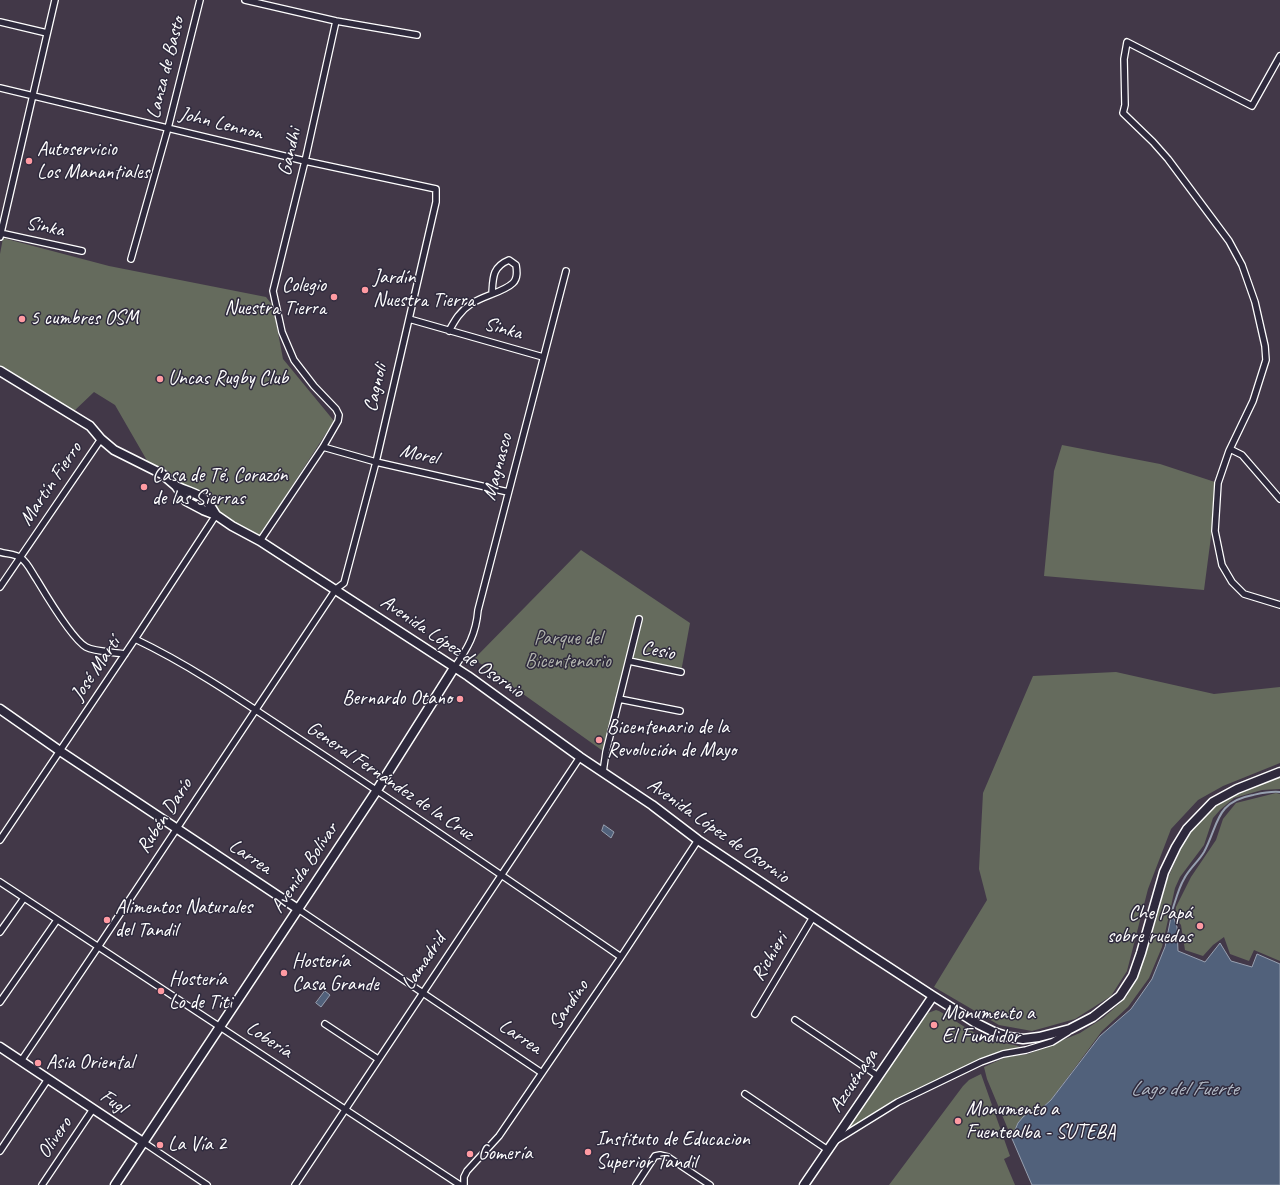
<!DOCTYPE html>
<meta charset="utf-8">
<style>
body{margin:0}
canvas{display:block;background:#423848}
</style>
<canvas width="1280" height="1185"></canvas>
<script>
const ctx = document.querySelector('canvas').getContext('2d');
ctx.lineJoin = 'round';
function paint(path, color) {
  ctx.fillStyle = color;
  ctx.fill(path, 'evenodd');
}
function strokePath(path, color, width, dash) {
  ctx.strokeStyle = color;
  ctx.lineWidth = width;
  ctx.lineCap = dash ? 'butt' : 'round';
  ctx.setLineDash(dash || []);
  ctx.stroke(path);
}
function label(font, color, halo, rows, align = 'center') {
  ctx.font = font + ' Caveat,sans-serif';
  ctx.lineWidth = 3;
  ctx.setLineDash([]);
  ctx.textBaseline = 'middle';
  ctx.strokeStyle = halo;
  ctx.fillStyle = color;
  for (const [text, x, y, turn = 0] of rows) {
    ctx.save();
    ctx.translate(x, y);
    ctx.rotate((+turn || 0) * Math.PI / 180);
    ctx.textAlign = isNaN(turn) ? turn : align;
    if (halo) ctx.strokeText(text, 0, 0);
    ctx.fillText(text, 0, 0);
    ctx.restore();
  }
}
const green = new Path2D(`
 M3 238 109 266 266 297 273 306 283 359 334 421 261 534 259 535 241 529 220 513 211 502 183 486 149 464 115 405 94 392 73 412 0 366V254Z
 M1062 445 1160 464 1218 483 1204 590 1044 576 1054 471Z
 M581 550 690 623 681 672 629 662 603 751 474 659Z
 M1116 672 1214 694 1280 687V763L1223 786 1198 800 1171 829 1148 889 1127 971 1111 996 1075 1019 1032 1031 999 1025 934 987 987 900 979 869 983 793 1033 676Z
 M1280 777V789L1262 790 1234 798 1220 810 1213 818 1204 845 1180 877 1175 888 1162 947 1149 978 1128 1007 1102 1031 1051 1100 1040 1110 1027 1114 1023 1117 1018 1123 1015 1130 1010 1134 987 1079 984 1067 1006 1057 1028 1054 1080 1033 1103 1018 1118 1005 1127 996 1136 977 1151 938 1167 880 1187 835 1216 805 1229 796Z
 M1276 793 1280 794V961L1254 950 1249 961 1230 954 1224 937 1213 945 1203 956 1185 950 1181 925 1175 917 1176 907 1191 877 1216 840 1223 819 1236 803Z
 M936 1010 939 1011C956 1021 974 1034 992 1041 1002 1044 1013 1043 1023 1048L986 1057 921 1087 883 1108 877 1114 843 1135 925 1016 928 1013Z
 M981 1074 1010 1156 1004 1159 1015 1185H889L963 1086 969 1080Z`);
const water = new Path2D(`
 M604 825 614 832 611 838 602 831Z
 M1172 913 1177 927 1178 951 1205 962 1220 943 1231 961 1252 967 1257 954 1280 964V1185H1032L1010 1134 1015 1130 1018 1123 1023 1117 1027 1114 1040 1110 1051 1100 1100 1036 1131 1009 1152 979 1165 947Z
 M325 991 330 995 321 1007 316 1003Z`);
const stream = new Path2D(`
 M1172 913V911C1175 902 1179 887 1184 879 1189 869 1198 862 1204 852 1219 824 1215 802 1253 795 1262 793 1270 791 1280 792`);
const street = new Path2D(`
 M245 0 336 21 417 35
 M0 22 47 33
 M1280 56 1252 106 1127 42 1124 59 1125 105 1123 113 1153 142 1168 159 1229 241 1242 265 1255 302 1265 346 1266 360 1253 401 1229 451 1218 483 1215 531 1222 565 1232 582 1244 594 1280 605
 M0 88 305 161 436 189V202L376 462 344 583 336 589 98 947 21 1061
 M0 233 82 251
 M0 237 55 0
 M131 259 168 128 200 0
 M409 319 543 357
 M449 331C455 320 460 311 471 304 482 296 504 292 513 283 518 278 517 271 516 265L509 260C492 267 493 278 492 294
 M323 447 376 462 508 492
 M1230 449 1242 455 1280 499
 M260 541 323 447 338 421 339 415 336 409 314 386 294 360 282 332 273 291 305 161 336 21
 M0 552C6 554 16 554 21 558 28 563 32 573 37 580 46 595 72 639 86 647 95 652 115 652 125 654
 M0 587 101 439
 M135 639C198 669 255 710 313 748 417 817 519 887 621 957
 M629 661 681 672
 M454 668C468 648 476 634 478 610L566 271
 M619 699 680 711
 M603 772 606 752 639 619
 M0 840 135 639 216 515
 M0 882 460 1185
 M298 909 542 1073
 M0 932 24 898
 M0 1002 57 920
 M755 1014 813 917
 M795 1020 878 1076
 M325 1024 378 1059
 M745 1094 828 1150
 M835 1141 898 1102 981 1062 1003 1054 1026 1050 1052 1042 1068 1032
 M143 1142 207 1185
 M0 1151 48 1079
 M42 1185 93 1109
 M295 1185 580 757
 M464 1185V1177L467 1171 499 1136 621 957 698 840
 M636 1185 655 1156 660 1155 668 1157 710 1185`);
const secondary = new Path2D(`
 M0 371 90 426 101 439 114 450 162 474 176 486 186 501 203 510 216 515 232 526 260 541 468 676 580 757 652 805 698 840 861 949 933 996 976 1023 994 1032 1009 1037 1023 1039 1039 1037 1070 1029 1093 1017 1120 996 1133 976 1141 953 1164 872 1176 847 1187 829 1213 802 1237 789 1280 772
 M176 486C197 496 203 492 216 515
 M0 709 60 751 298 909
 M0 1047 143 1142
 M115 1185 377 790 454 668
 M804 1185 933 996`);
const markers = [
 [29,161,4,"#ff9aa2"],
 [365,290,4,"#ff9aa2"],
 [334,297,4,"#ff9aa2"],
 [22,319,4,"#ff9aa2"],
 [160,379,4,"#ff9aa2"],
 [144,487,4,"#ff9aa2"],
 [460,699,4,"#ff9aa2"],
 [599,740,4,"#ff9aa2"],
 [107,920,4,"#ff9aa2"],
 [1200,926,4,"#ff9aa2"],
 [284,973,4,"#ff9aa2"],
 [161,991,4,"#ff9aa2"],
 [934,1025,4,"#ff9aa2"],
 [38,1063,4,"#ff9aa2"],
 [958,1121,4,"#ff9aa2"],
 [160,1145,4,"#ff9aa2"],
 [588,1152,4,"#ff9aa2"],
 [470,1154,4,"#ff9aa2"]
];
const streetNames = [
 ["Lanza de Basto",166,68,-76],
 ["John Lennon",221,124,14],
 ["Gandhi",290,152,-77],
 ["Sinka",45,227,12],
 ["Sinka",503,329,16],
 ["Cagnoli",376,388,-77],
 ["Morel",419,455,13],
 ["Magnasco",498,467,-75],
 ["Martín Fierro",51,484,-56],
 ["Avenida López de Osornio",452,647,34],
 ["Cesio",658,651,11],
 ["José Martí",96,669,-56],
 ["General Fernández de la Cruz",390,781,34],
 ["Rubén Darío",165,816,-57],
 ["Avenida López de Osornio",718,831,35],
 ["Larrea",250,857,34],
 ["Avenida Bolívar",305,868,-56],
 ["Richieri",770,957,-59],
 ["Lamadrid",424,962,-56],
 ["Sandino",569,1005,-56],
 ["Larrea",520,1037,34],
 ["Lobería",269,1040,33],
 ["Azcuénaga",854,1081,-56],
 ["Fugl",113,1102,34],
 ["Olivero",55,1138,-56]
];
const poiNames = [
 ["Autoservicio",37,150],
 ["Los Manantiales",37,173],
 ["Jardín",373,278],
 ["Nuestra Tierra",373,301],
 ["Colegio",326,286,"right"],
 ["Nuestra Tierra",326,309,"right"],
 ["5 cumbres OSM",30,319],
 ["Uncas Rugby Club",168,379],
 ["Casa de Té, Corazón",152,476],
 ["de las Sierras",152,499],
 ["Bernardo Otano",452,699,"right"],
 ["Bicentenario de la",607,728],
 ["Revolución de Mayo",607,751],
 ["Alimentos Naturales",115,908],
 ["del Tandil",115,931],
 ["Che Papá",1192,914,"right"],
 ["sobre ruedas",1192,937,"right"],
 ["Hostería",292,962],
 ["Casa Grande",292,985],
 ["Hostería",169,980],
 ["Lo de Titi",169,1003],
 ["Monumento a",942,1014],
 ["El Fundidor",942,1037],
 ["Asia Oriental",46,1063],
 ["Monumento a",966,1110],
 ["Fuentealba - SUTEBA",966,1133],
 ["Instituto de Educacion",596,1140],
 ["Superior Tandil",596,1163],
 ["La Vía 2",168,1145],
 ["Gomería",478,1154]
];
const parkNames = [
 ["Parque del",568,639],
 ["Bicentenario",568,662]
];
const waterNames = [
 ["Lago del Fuerte",1184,1089]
];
paint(green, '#656b5d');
paint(water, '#51617b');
strokePath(water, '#97a0b0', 1);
strokePath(stream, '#97a0b0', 2);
strokePath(street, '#fff', 8);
strokePath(secondary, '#fff', 11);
strokePath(street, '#2f2a3d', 5.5);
strokePath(secondary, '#2f2a3d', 8);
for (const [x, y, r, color] of markers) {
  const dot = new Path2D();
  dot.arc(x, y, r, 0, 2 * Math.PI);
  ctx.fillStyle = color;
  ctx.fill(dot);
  strokePath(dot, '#2f2a3d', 1.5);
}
label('20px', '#fff', '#2f2a3d', streetNames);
label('20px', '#fff', '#2f2a3d', poiNames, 'left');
label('20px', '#b2b5ae', '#2f2a3d', parkNames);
label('italic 21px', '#b1b8c4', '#2f2a3d', waterNames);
</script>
